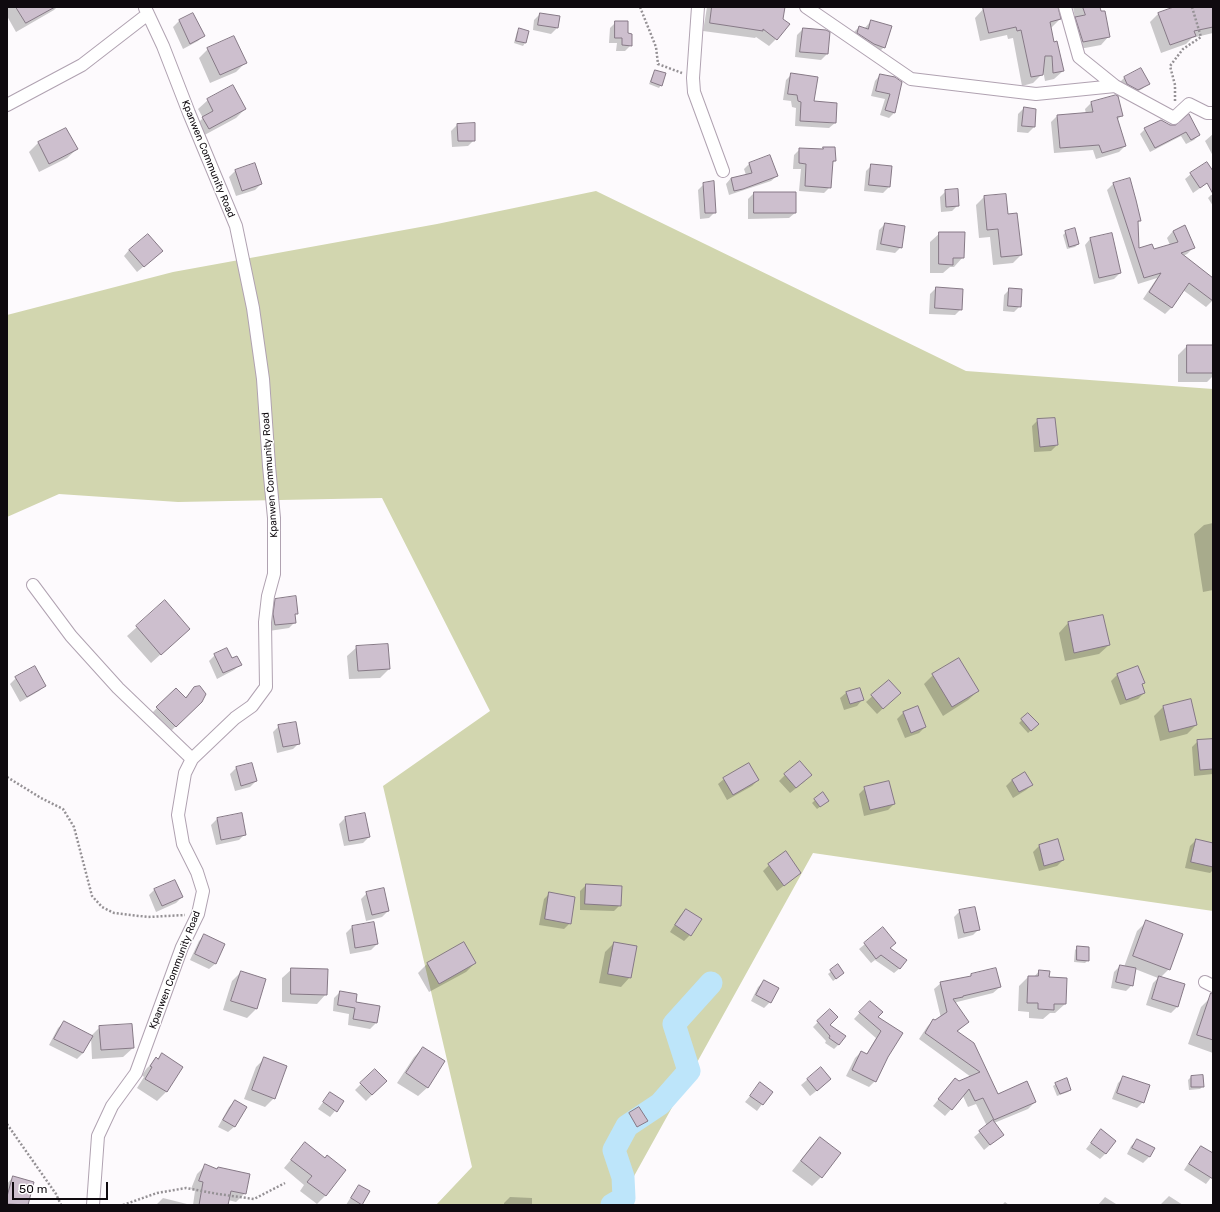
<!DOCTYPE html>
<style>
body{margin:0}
#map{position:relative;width:1220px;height:1212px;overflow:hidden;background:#fdfafd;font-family:Rubik,sans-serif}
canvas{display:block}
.frame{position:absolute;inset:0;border:8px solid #0f0a0f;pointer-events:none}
.scale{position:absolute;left:12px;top:1182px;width:96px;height:18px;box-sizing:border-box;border:2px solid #0f0a0f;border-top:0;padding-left:5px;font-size:12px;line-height:14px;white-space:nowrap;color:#0f0a0f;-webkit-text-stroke:3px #fff;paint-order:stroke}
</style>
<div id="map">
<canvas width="1220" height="1212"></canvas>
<div class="frame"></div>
<div class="scale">50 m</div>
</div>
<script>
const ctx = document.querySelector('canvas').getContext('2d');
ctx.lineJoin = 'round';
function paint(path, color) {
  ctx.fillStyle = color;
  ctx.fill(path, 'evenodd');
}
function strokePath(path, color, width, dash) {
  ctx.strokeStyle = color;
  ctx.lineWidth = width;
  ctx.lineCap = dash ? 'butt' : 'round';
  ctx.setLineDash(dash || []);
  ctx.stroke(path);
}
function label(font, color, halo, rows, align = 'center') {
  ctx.font = font + ' Rubik,sans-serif';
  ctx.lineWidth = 3;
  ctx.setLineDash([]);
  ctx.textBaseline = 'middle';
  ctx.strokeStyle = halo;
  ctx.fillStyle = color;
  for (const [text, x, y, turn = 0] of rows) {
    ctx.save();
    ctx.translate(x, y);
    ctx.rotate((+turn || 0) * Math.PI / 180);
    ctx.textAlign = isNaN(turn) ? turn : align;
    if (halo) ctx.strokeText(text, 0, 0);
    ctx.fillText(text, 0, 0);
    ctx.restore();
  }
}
const green = new Path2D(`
 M596 191 966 371 1213 389V911L813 853 618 1205H436L472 1167 383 786 490 711 382 498 178 502 59 494 7 517V315L173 272 437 224Z`);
const shadow = new Path2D(`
 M7 7H57L54 10 16 32 7 16Z
 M707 7H784L776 39 769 46 756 37 755 38 703 31Z
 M985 7H1057L1060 19 1051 28 1053 43 1063 71 1054 79 1045 81 1043 70 1042 74 1033 83 1022 86 1013 38 1008 39 1007 35 980 41 975 18Z
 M1073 7H1099L1109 36 1101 45 1074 50 1068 26 1075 18Z
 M1176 7H1213V33L1192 38 1186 44 1161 53 1150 22 1158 14Z
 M193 14 204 35 198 41 183 49 173 27 179 21Z
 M540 14 557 28 551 34 533 30 534 20Z
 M871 21 884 47 878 53 853 33 859 27 864 29Z
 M616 22 627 34 631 45 625 51H616L617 43H609L610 28Z
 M803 29 829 33 827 54 821 60 795 57 797 35Z
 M520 30 525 43 523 46 514 43 517 32Z
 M208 49 246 62 236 72 210 83 199 58Z
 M1141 69 1148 84 1142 89 1131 95 1118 84 1124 78Z
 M655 71 661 85 659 88 649 84 653 74Z
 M792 74 813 102 835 123 829 128 795 126 796 108 792 107 791 101 783 100 786 80Z
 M880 75 895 78 894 113 889 118 880 115 885 99 871 96 875 81Z
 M233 87 245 109 236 118 199 138 194 127 203 118 198 109 208 100Z
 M1116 96 1122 115 1117 120 1125 146 1119 152 1096 159 1093 150 1054 153 1051 122 1057 116 1086 114 1085 109 1091 103Z
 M1024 108 1035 109 1034 127 1028 133 1017 132 1018 114Z
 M457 125 474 140 468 146 452 147 451 131Z
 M1170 126 1199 135 1194 140 1186 144 1181 136 1150 152 1140 134 1145 129Z
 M66 129 77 149 67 158 39 172 29 152 38 143Z
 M1213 134V156L1205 141Z
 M823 148 835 161 831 164 830 187 824 193 799 191 801 169H793L794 155 800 149 821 150Z
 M770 157 777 176 771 181 729 195 726 184 731 178 746 175 744 169 749 164Z
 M254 164 261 184 255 190 236 196 229 177 235 171Z
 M872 165 889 187 883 193 864 191 866 171Z
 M1213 173V179L1193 193 1185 179 1191 174Z
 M1114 183 1140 221 1137 223 1138 250 1154 251 1170 245 1167 238 1173 231 1193 248 1187 254 1183 256 1213 279V300L1206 307 1183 290 1172 307 1165 314 1143 299 1157 278 1138 284 1107 190Z
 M704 184 715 212 709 218 700 219 698 190Z
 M946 191 958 205 952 211 941 212 940 197Z
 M754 193 795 213 789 218 748 219V199Z
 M1005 195 1007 216 1021 255 1013 263 993 265 990 237 979 238 976 205 984 197Z
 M1211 195H1213V206L1208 198Z
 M885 224 901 247 895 253 876 250 879 230Z
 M1066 232 1078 244 1075 247 1067 249 1063 235Z
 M940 233 963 257 954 267H950L943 273H930V242Z
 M1090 239 1120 273 1114 279 1094 284 1085 245Z
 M129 250 155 257 137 272 124 256Z
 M936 288 961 309 955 315 929 314 930 294Z
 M1010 289 1020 306 1014 312 1003 311 1004 295Z
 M1187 346H1213V376L1207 382H1178V355Z
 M1038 420 1057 445 1051 451 1034 452 1032 426Z
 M1213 523V590L1203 592 1194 534 1204 525Z
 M276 599 296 613 294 616 295 622 289 628 269 631 270 606Z
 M165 602 189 629 151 663 127 636Z
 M1102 616 1109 645 1099 654 1065 661 1059 633 1068 623Z
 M357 647 389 669 380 678 349 679 347 656Z
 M215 655 232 659 240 665 234 670 217 679 209 661Z
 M1138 668 1143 683 1141 685 1144 693 1138 699 1120 705 1111 681 1117 675Z
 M933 675 978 691 968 700 943 716 924 684Z
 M16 678 45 685 39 691 20 702 10 684Z
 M889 681 893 699 877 714 866 702Z
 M194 688 201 701 168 734 149 716 176 689 185 698Z
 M846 693 862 700 857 706 844 710 840 698Z
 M1190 701 1196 725 1187 734 1160 741 1154 716 1163 707Z
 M917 707 925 727 919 733 905 738 897 719 903 713Z
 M1028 714 1038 724 1028 733 1019 723Z
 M279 726 299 743 293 749 277 753 273 732Z
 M1213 740V774L1194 776 1192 747 1198 741Z
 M236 768 256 781 250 787 235 791 230 774Z
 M785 775 805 781 790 793 779 781Z
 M724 779 758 780 752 786 727 800 718 784Z
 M1012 780 1032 785 1026 790 1013 798 1006 786Z
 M865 788 894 804 888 810 864 816 859 794Z
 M822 794 825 803 817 809 812 803Z
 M241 814 245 834 239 840 216 845 211 825 217 819Z
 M364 814 369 837 363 843 344 846 339 824 345 818Z
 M1057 840 1063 860 1057 866 1039 871 1033 852 1039 846Z
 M1196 840 1213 844V870L1210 873 1185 868 1190 846Z
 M769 865 800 873 777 891 763 871Z
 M586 885 620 905 614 911 580 910V891Z
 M155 889 182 897 176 903 156 912 149 895Z
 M367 893 388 911 382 917 366 921 361 899Z
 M550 893 570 923 564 929 539 925 544 899Z
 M686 910 690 935 684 941 670 932 680 916Z
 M960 911 979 929 973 935 958 939 954 917Z
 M1146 922 1169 969 1161 977 1177 1007 1171 1013 1146 1005 1153 983 1158 978 1135 969 1132 985 1126 991 1111 988 1114 972 1120 966 1124 967 1137 931Z
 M352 927 377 944 371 950 350 954 346 933Z
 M883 929 889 948 900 968 894 973 875 960 871 963 859 949Z
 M205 935 215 964 209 969 190 960 199 941Z
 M614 943 630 977 621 987 599 983 605 952Z
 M1078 947 1088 960 1085 963 1074 962 1075 950Z
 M475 963 466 972 429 992 418 973 427 964Z
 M838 966 840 976 833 981 828 974Z
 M292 969 326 994 317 1004 282 1002V978Z
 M1039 971 1048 978 1065 1004 1055 1013H1050L1043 1019 1029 1018V1012L1018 1011 1019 986 1028 977H1034Z
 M241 972 256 1009 247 1018 223 1010 232 981Z
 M971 975 1000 987 993 993 957 1002 955 1004 968 1022 957 1032 998 1095 1035 1102 1028 1109 994 1123 1003 1134 984 1150 974 1137 987 1126 976 1104 968 1107 963 1096 945 1116 933 1106 949 1086 971 1077 919 1039 927 1027 933 1020 935 1021 941 1018 934 989 941 983 969 977Z
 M764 981 770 1002 764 1008 751 1001 758 987Z
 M340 992 376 1023 370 1029 348 1025 349 1014 333 1011 334 998Z
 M1210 998 1213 999V1053L1188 1044 1201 1007Z
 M864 1008 902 1033 887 1057 875 1081 869 1087 846 1076 855 1058 861 1052 866 1055 876 1038 854 1019Z
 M830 1010 829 1025 839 1044 834 1049 825 1043 826 1041 813 1027Z
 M64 1022 91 1036 100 1027 133 1048 123 1057 92 1059 91 1037 83 1053 77 1059 49 1045 58 1028Z
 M423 1048 428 1087 418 1096 397 1083 414 1057Z
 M162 1055 182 1067 166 1092 157 1101 137 1088 144 1077 142 1075 147 1068Z
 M265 1058 274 1098 265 1107 244 1099 256 1067Z
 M821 1068 824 1085 810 1096 801 1085Z
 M375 1070 386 1081 366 1101 355 1090Z
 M1124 1077 1143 1102 1137 1108 1112 1099 1118 1083Z
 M1191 1077 1203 1086 1200 1089 1189 1090 1188 1080Z
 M760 1084 771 1092 757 1111 745 1102Z
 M1056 1084 1070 1090 1068 1092 1057 1096 1053 1086Z
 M330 1093 342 1102 330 1117 318 1109Z
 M235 1101 245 1107 234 1127 228 1132 218 1127 229 1107Z
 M629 1113 646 1121 640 1127 631 1133 623 1119Z
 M1101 1130 1106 1153 1100 1159 1086 1149Z
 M820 1138 821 1177 812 1186 792 1171 811 1147Z
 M1137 1140 1149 1157 1143 1163 1127 1154 1131 1146Z
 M305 1143 325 1159 345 1170 325 1196 317 1204 300 1191 304 1185 284 1168Z
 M1201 1147 1213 1154V1175L1206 1184 1184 1170 1195 1153Z
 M205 1166 216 1169 218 1168 245 1193 236 1202 228 1200 227 1205H193L195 1191 191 1189 197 1174Z
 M13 1177 33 1183 27 1205H7V1184Z
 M360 1186 361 1204 346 1205 354 1192Z
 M1169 1196 1183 1205H1160Z
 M510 1197 532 1198V1205H504V1203Z
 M1105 1197 1116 1204 1115 1205H1098Z
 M163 1198 191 1205H156Z
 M1005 1202 1009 1205H1002Z`);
const river = new Path2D(`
 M612 1205 624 1198 623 1177 614 1150 627 1126 660 1104 689 1071 674 1024 711 983`);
const building = new Path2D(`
 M16 7H55L26 23Z
 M712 7H785L783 19 790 24 777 40 763 29V31L710 23Z
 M983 7H1058L1061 19 1050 22 1054 42 1057 41 1064 71 1053 73 1052 56H1045L1043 75 1031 77 1021 30 1017 31 1016 27 989 33Z
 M1083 7H1100L1101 11H1105L1110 37 1083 42 1075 17 1085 15Z
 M1174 7H1213V27L1194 31 1196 36 1170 45 1158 13Z
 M193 13 205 36 190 44 179 20Z
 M540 13 560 16 558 28 538 25Z
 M871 20 892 26 885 48 874 44 857 33 859 26 868 29Z
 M615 21H628V33L632 34V46L622 45V38H615Z
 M519 28 529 31 526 43 516 41Z
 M803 28 826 30 830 32 828 54 800 52Z
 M234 36 247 63 220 75 207 48Z
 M1141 68 1150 84 1138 90 1127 84 1124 77Z
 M655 70 666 73 662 86 651 82Z
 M791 73 818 77 814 101 837 103 836 123 800 121 801 102 798 101 797 95 788 94Z
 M880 74 895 77 902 82 895 113 885 110 890 94 876 91Z
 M233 85 246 109 209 129 202 117 213 111 207 99Z
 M1116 95 1118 96 1123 116 1117 117 1126 146 1102 153 1099 145 1060 148 1057 115 1093 112 1091 102Z
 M1024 107 1036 109 1035 127 1022 126Z
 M1189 114 1200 135 1191 140 1186 132 1155 148 1144 128 1161 120 1170 125H1175Z
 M475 123V141H458L457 124Z
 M66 128 78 149 49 164 38 142Z
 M823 147H835L836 161H833L831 188 805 186 806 164 799 163V148L823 149Z
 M770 155 778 176 743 189 734 191 731 178 752 173 749 163Z
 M1207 162 1213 171V194L1207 183 1200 188 1190 173Z
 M255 163 262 184 242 191 235 170Z
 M871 164 892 166 890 187 869 185Z
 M1130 178 1136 200 1141 221H1138L1139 248 1152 244 1154 249 1178 242 1173 231 1185 225 1195 248 1181 253 1213 278V301L1189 283 1172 308 1149 292 1161 273 1144 278 1113 183Z
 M714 181 716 213H705L703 183Z
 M958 189 959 206 946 207 945 190Z
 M754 192H796V213H754Z
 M1006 194 1008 214 1017 213 1022 255 1001 257 998 229 987 230 984 196Z
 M885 223 905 226 902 248 881 244Z
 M1075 228 1079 244 1069 247 1065 231Z
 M939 232H965L964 258H953V265L939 264Z
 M1112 233 1121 273 1099 278 1090 238Z
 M148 234 163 251 144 267 129 250Z
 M936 287 963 289 962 310 935 308Z
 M1009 288 1022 289 1021 307 1008 306Z
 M1187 345H1213V373H1187Z
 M1055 418 1058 445 1040 447 1037 419Z
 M296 596 298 614H295L296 623 275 625 273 614 275 599Z
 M165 600 190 629 161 655 136 626Z
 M1103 615 1110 645 1074 653 1068 622Z
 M388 644 390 669 358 671 356 646Z
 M227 648 232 658 237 656 242 665 223 673 214 654Z
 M959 658 979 691 952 707 932 674Z
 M35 666 46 686 27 697 15 677Z
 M1138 666 1145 683 1142 684 1145 693 1126 700 1117 674Z
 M889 680 901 693 883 709 871 695Z
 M200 686 206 694 202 702 176 727 156 707 176 688 186 698 194 687Z
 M860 688 864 700 850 704 846 692Z
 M1191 699 1197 725 1169 732 1163 706Z
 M918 706 926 727 911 733 903 712Z
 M1028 713 1039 724 1031 731 1021 719Z
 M296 722 300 744 283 747 278 725Z
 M1213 739V769L1200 770 1197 740Z
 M800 761 812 775 796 788 784 774Z
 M252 763 257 781 241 786 236 767Z
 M749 763 759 780 733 795 723 778Z
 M1025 772 1033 785 1019 792 1012 780Z
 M889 781 895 804 870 810 864 787Z
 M823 792 829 801 820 807 814 799Z
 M242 813 246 835 221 840 217 818Z
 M365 813 370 837 349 841 345 817Z
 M1058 839 1064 860 1044 866 1039 845Z
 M1196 839 1213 843V867L1191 862Z
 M786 851 801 873 784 886 768 864Z
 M175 880 183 897 162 906 154 889Z
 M586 884 622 886 621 906 585 904Z
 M384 888 389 911 372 915 366 892Z
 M549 892 575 897 571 924 545 919Z
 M975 907 980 930 964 933 959 910Z
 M686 909 702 919 691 936 675 925Z
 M1146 920 1183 934 1170 970 1133 956Z
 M374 922 378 944 355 948 352 926Z
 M883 927 896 943 890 948 907 960 900 969 881 955 876 959 864 943Z
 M204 934 225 944 216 964 195 954Z
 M464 942 476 963 439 984 427 963Z
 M614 942 637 946 631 978 608 974Z
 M1077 946 1089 947V961L1077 960Z
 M838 964 844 973 836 979 830 970Z
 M1120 965 1136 968 1133 986 1116 982Z
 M291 968 328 969 327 995 291 994Z
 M996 968 1001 987 963 996V997L953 999 969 1022 957 1031 974 1043 998 1094 1027 1081 1036 1102 994 1120 983 1098 975 1101 969 1089 952 1110 938 1099 955 1078 959 1081 980 1072 925 1033 933 1019 935 1020 947 1012 940 982 971 976V974Z
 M1039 970 1050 971 1049 977 1067 978 1066 1004H1054V1010L1038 1009V1003H1027L1028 976H1038Z
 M241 971 266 979 257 1009 231 1001Z
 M1159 976 1185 984 1178 1007 1152 999Z
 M764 980 779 988 771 1003 756 995Z
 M340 991 357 994 356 1002 380 1006 377 1023 353 1019 355 1008 338 1005Z
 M1211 993H1213V1040L1197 1035Z
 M870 1001 883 1012 878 1017 903 1033 888 1057 876 1082 852 1070 861 1051 867 1054 881 1031 859 1012Z
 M830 1009 838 1017 830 1025 846 1036 839 1045 829 1038 830 1036 817 1021Z
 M64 1021 93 1036 83 1053 54 1039Z
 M132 1024 134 1048 101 1050 99 1026Z
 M423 1047 445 1061 428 1088 406 1073Z
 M162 1053 183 1067 167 1092 145 1079 152 1067 150 1066 156 1057 158 1059Z
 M264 1057 287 1066 275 1099 252 1090Z
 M821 1067 831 1079 817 1091 807 1079Z
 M375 1069 387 1081 372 1095 360 1083Z
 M1203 1075 1204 1087H1191V1076Z
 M1123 1076 1150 1085 1144 1103 1117 1093Z
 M1067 1078 1071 1090 1060 1094 1055 1083Z
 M760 1082 773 1092 763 1105 750 1096Z
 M330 1092 344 1101 337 1112 323 1102Z
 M235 1100 247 1107 235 1127 223 1120Z
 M639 1107 648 1121 637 1127 629 1113Z
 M993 1120 1004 1135 990 1145 979 1131Z
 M1101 1129 1116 1141 1106 1154 1091 1143Z
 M820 1137 841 1153 822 1178 801 1161Z
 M1137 1139 1155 1148 1150 1157 1132 1148Z
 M305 1142 325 1158 327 1155 346 1170 326 1196 307 1182 312 1176 291 1160Z
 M1201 1146 1213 1153V1179L1189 1164Z
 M205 1164 217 1169 218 1167 250 1174 246 1194 231 1191 228 1205H199L203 1182 199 1181Z
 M13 1176 34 1182 28 1205 7 1204V1197Z
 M359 1185 370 1191 362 1205 351 1198Z`);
const path = new Path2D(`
 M640 7 656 47 658 64 682 73
 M1175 101V85L1170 66 1183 49 1201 37 1192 7
 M7 777 41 798 63 809 74 827 92 896 102 907 114 913 148 917 185 915
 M7 1124 56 1194 61 1205
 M123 1205 157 1193 186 1188 218 1194 254 1199 285 1183`);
const minor = new Path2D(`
 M698 7 693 78 694 92 723 171
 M806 7 911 79 1036 94 1115 86 1174 118 1189 104 1207 113H1213
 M1065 7 1079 57 1115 86
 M7 105 82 65 148 14 145 8
 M33 585 71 636 118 688 192 759
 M1205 982 1213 986
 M93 1205 98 1136 112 1106 136 1073 182 947 198 914 203 891 197 872 183 844 178 815 185 773 192 759 235 718 252 706 266 687 265 622 268 596 274 574V518L269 466 263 379 253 308 236 226 189 113 163 46 148 14`);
const streetNames = [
 ["Kpanwen Community Road",208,159,68],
 ["Kpanwen Community Road",270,475,-94],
 ["Kpanwen Community Road",175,970,-69]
];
paint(green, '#d2d6af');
paint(shadow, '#0003');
strokePath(river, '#bde5fa', 23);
paint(building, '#cdbfce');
strokePath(building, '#867986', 1);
strokePath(minor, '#b0a2b1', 14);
strokePath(path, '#959195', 2.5, [2, 2]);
strokePath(minor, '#fff', 12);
label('10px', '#0f0a0f', '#fff', streetNames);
</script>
